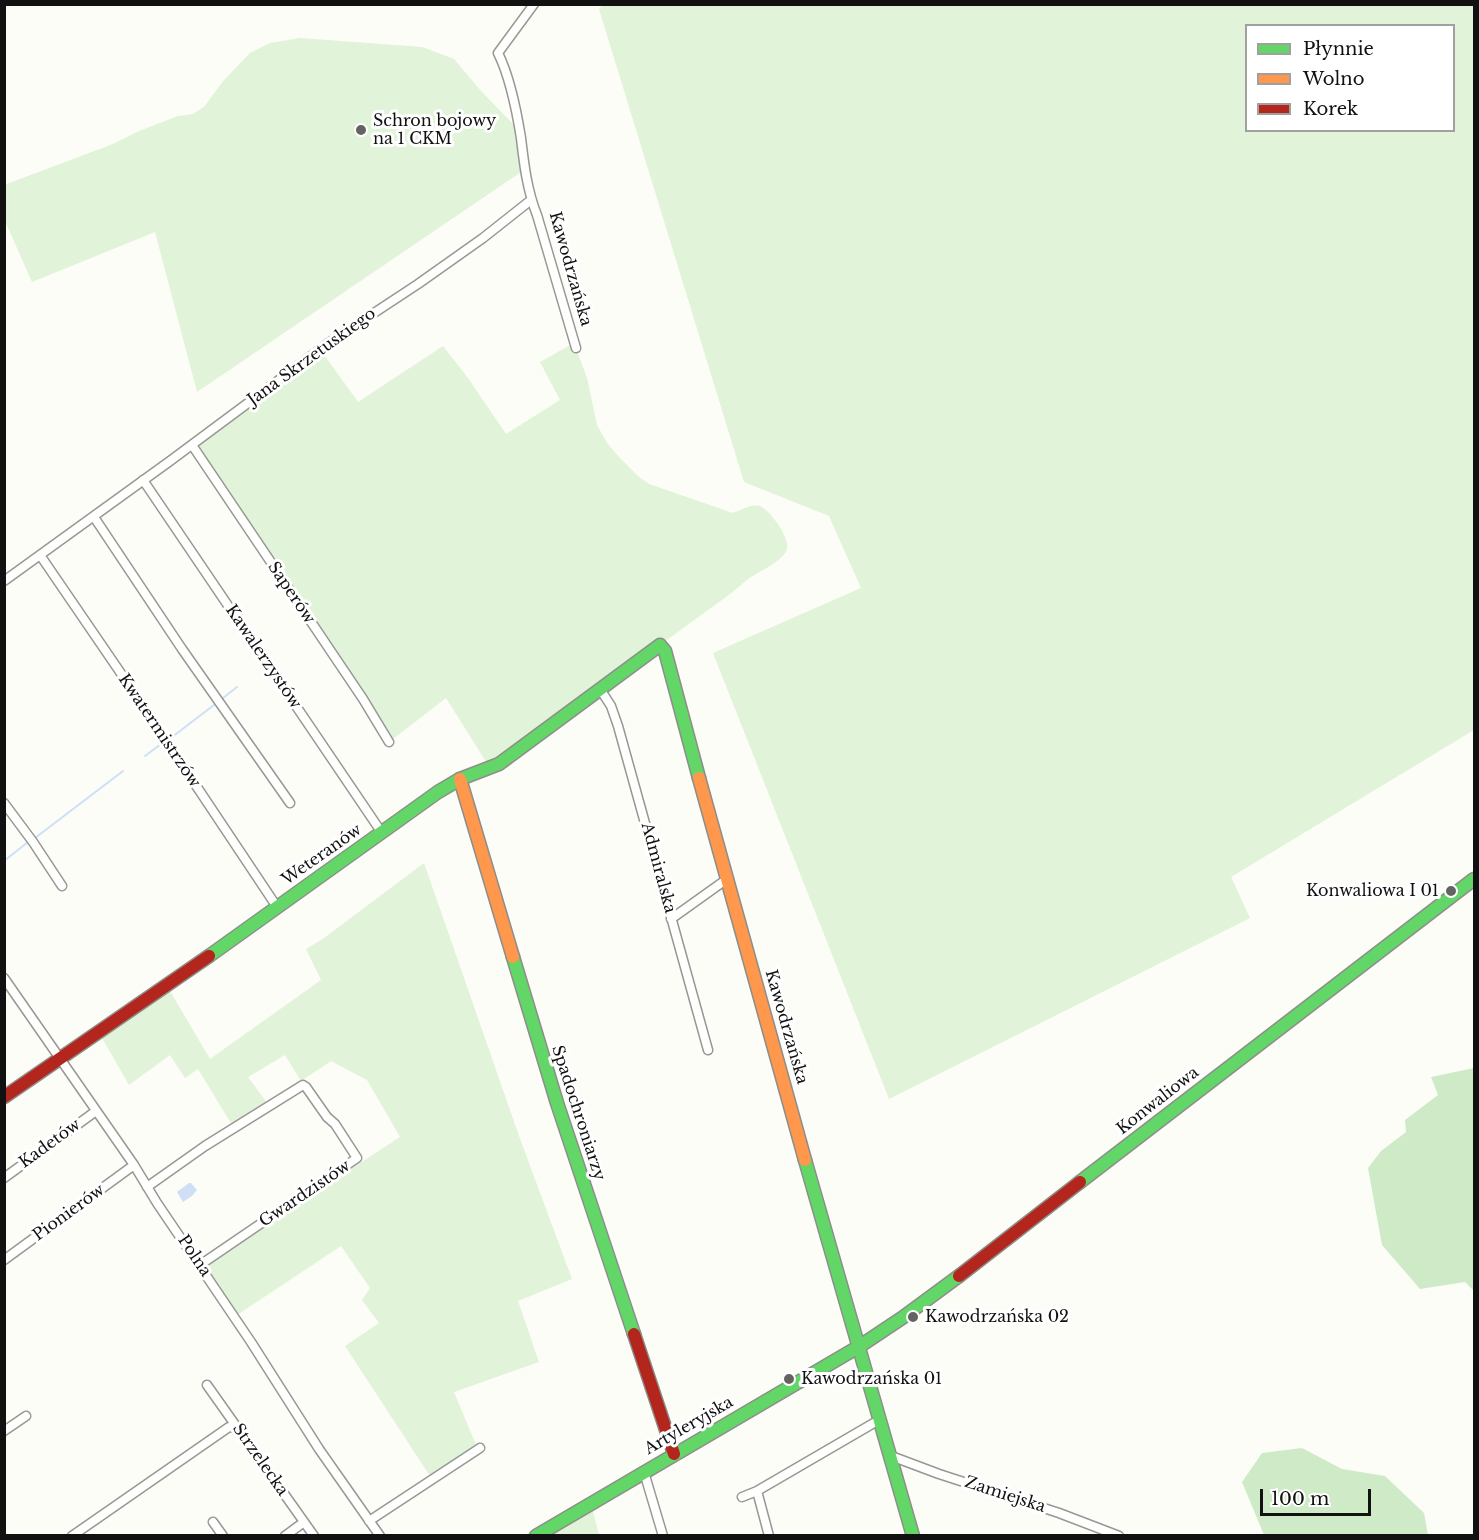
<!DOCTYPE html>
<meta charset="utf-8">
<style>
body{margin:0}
#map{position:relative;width:1479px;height:1540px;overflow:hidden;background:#fcfdf7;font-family:"Libre Baskerville",serif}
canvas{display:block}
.frame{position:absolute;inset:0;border:6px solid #111;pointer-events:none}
.legend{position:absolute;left:1245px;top:24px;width:210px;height:108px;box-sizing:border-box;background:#fff;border:2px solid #a0a0a0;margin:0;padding:8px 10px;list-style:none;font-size:18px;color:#111}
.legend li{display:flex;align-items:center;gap:12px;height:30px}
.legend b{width:30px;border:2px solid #a0a0a0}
.scale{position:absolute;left:1260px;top:1489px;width:111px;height:27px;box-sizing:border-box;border:3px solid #111;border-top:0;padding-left:8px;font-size:18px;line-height:21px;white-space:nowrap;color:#111;-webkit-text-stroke:4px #fff;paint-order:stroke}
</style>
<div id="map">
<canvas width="1479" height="1540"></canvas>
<div class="frame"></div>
<ul class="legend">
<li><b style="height:8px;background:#63d668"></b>Płynnie</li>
<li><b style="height:8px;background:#ff974d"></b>Wolno</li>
<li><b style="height:8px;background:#b3261e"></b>Korek</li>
</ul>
<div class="scale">100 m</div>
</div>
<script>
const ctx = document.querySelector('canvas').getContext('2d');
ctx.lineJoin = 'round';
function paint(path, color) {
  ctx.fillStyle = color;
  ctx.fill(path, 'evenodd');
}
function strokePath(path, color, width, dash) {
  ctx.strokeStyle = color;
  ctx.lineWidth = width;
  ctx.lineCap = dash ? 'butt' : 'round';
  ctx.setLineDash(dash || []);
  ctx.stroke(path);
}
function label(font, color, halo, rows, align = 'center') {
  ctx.font = font + ' "Libre Baskerville",serif';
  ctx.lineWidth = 6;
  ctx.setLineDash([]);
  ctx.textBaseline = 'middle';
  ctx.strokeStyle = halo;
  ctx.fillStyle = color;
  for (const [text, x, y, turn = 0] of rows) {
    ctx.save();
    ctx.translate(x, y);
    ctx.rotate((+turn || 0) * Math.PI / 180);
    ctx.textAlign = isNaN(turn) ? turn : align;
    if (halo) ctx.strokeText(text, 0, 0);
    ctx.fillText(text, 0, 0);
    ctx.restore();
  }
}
const green = new Path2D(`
 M603 4 1474 5V730L1231 877 1250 918 889 1099 713 653 861 588 829 516 744 482 599 9ZM1246 26H1454V130H1246Z
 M300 38 422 47 454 59 481 91 515 126 521 135 524 170 197 392 155 232 32 282 5 221 4 185 113 144 139 131 178 116 193 114 204 107 224 80 250 53 270 43Z
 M574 343 587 378 597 425 607 443 619 457 639 477 649 484 733 513C742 510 750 504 760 506 770 510 793 541 786 552 777 564 760 571 748 579 741 585 734 591 726 597L490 768 446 698 389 742 192 445 320 349 358 402 443 346 468 378 506 434 560 400 540 362Z
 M424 863 519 1136 572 1279 518 1301 539 1362 454 1392 476 1445 430 1476 345 1346 379 1323 362 1300 370 1288 341 1246 237 1315 204 1265 400 1137 367 1080 331 1061 301 1081 285 1055 248 1077 267 1103 232 1125 198 1069 185 1078 170 1055 129 1085 102 1038 170 991 210 1059 321 980 306 949 324 938Z
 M593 1511 599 1535H549Z`);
const forest = new Path2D(`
 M1474 1068V1295L1473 1290 1465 1282 1420 1289 1382 1245 1368 1168 1381 1151 1406 1132 1405 1120 1438 1095 1431 1077Z
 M1302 1448 1342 1469 1385 1476 1424 1513 1428 1535H1264L1242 1482 1262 1453Z`);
const water = new Path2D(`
 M189 1183H191L197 1190 192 1196 183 1202 177 1192Z`);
const stream = new Path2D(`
 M223 698 237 687
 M172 737 214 705
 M145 756 161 744
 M35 838 123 771
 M4 861 28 842`);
const street = new Path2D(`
 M534 4 498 53C509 75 517 113 521 138 524 164 527 190 537 215L576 348
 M192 445 363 699 389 742
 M143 480 382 833
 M94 517 182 649 290 803
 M40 555 133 691 277 907
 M4 581 170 461 330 342 418 284 483 238 531 200
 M600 689 611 706 618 726 708 1050
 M4 803 33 842 62 886
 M671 919 727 879
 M4 978 134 1165 157 1203 251 1342 319 1449 380 1536
 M4 1178 96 1111
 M147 1187 205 1146 303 1085 306 1087 327 1117 335 1124 357 1158 200 1265
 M4 1260 134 1165
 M207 1385 314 1536
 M4 1431 26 1416
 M891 1456 939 1474 1059 1513 1119 1536
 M644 1472 663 1536
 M742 1497 757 1491
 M369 1521 480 1448
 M213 1522 223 1536
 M72 1536 229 1427 238 1428
 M285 1536 304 1522
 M769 1536 757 1491 879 1420`);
const fast = new Path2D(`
 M209 956 438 792 460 779 499 764 660 645 665 651 699 778
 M513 957 557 1103 634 1334
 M805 1160 913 1536
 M1080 1182 1474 879
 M536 1536 860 1346 902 1318 959 1276`);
const slow = new Path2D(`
 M699 778 805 1160
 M460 779 513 957`);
const jam = new Path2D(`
 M4 1097 209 956
 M959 1276 1080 1182
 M634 1334 674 1454`);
const markers = [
 [361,130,6,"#636462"],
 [1451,891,6,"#636462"],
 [913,1317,6,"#636462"],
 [789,1379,6,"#636462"]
];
const poiNames = [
 ["Schron bojowy",373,121],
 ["na 1 CKM",373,139],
 ["Konwaliowa I 01",1439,891,"right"],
 ["Kawodrzańska 02",925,1317],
 ["Kawodrzańska 01",801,1379]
];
const streetNames = [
 ["Kawodrzańska",570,269,74],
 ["Jana Skrzetuskiego",312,357,-36],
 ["Saperów",291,593,56],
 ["Kawalerzystów",263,657,56],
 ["Kwatermistrzów",159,731,56],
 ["Weteranów",322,855,-35],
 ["Admiralska",658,868,75],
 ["Kawodrzańska",786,1027,74],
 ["Konwaliowa",1158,1101,-38],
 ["Spadochroniarzy",578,1113,72],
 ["Kadetów",50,1144,-36],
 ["Gwardzistów",305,1194,-34],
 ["Pionierów",69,1213,-36],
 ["Polna",194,1256,56],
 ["Artyleryjska",689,1426,-30],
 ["Strzelecka",260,1460,55],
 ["Zamiejska",1005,1495,18]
];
paint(green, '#e1f3d8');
paint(forest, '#cfeac6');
paint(water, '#cedff6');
strokePath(stream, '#cedff6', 2);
strokePath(street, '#979795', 11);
strokePath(fast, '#8d8e8b', 15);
strokePath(slow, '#8d8e8b', 15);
strokePath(jam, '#8d8e8b', 15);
strokePath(street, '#fffffe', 8);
strokePath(fast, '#63d668', 12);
strokePath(slow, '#ff974d', 12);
strokePath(jam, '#b3261e', 12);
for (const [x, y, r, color] of markers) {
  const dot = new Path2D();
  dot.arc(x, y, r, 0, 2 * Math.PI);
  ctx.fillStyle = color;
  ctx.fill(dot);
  strokePath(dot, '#fff', 2);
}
label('16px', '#111', '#fff', poiNames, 'left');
label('16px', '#111', '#fff', streetNames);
</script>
